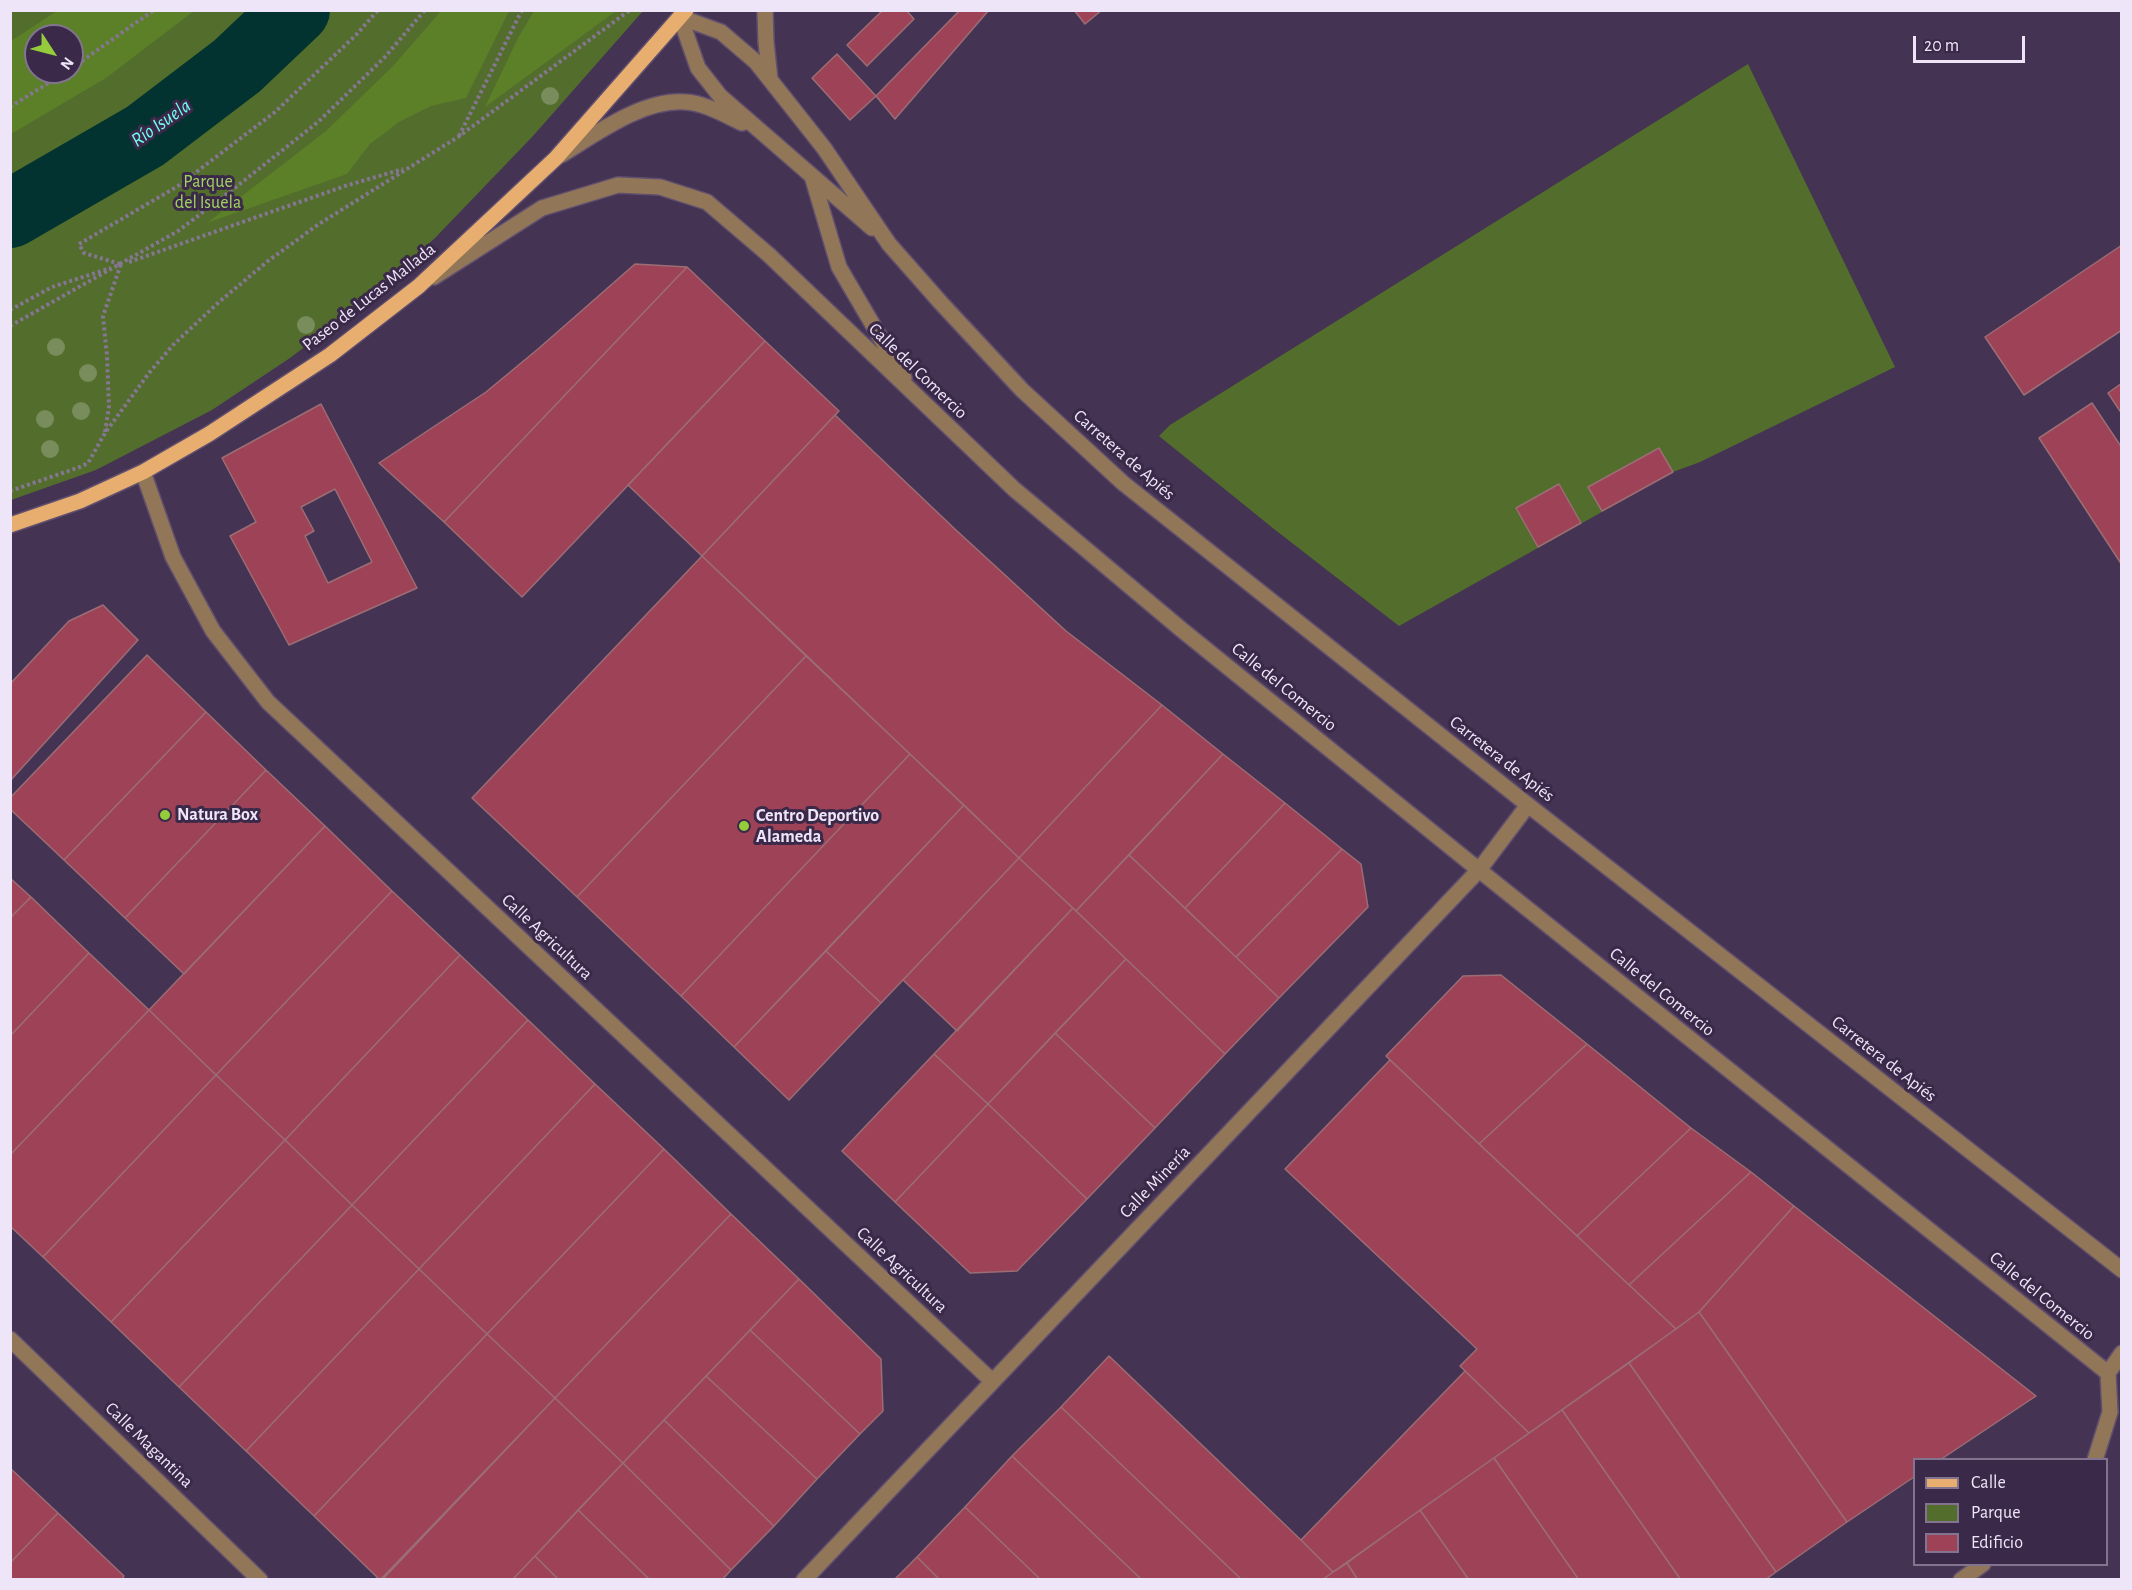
<!DOCTYPE html>
<meta charset="utf-8">
<style>
body{margin:0}
#map{position:relative;width:2132px;height:1590px;overflow:hidden;background:#453354;font-family:"Alegreya Sans",sans-serif}
canvas{display:block}
.frame{position:absolute;inset:0;border:12px solid #efe5f9;pointer-events:none}
.legend{position:absolute;left:1913px;top:1458px;width:195px;height:108px;box-sizing:border-box;background:#3a2948;border:2px solid #82748f;margin:0;padding:8px 10px;list-style:none;font-size:18px;color:#efe5f9}
.legend li{display:flex;align-items:center;gap:12px;height:30px}
.legend b{width:30px;border:2px solid #82748f}
.north{position:absolute;left:24px;top:24px;width:60px;height:60px;box-sizing:border-box;background:#3a2948;border:2px solid #82748f;border-radius:50%;rotate:126deg;font-size:16px;font-weight:700;line-height:24px;text-align:center;color:#efe5f9}
.north::after{content:'';display:block;margin:auto;width:21px;height:27px;background:#94cc3c;clip-path:polygon(50% 0,100% 100%,50% 72%,0 100%)}
.scale{position:absolute;left:1913px;top:36px;width:112px;height:27px;box-sizing:border-box;border:3px solid #efe5f9;border-top:0;padding-left:8px;font-size:18px;line-height:21px;white-space:nowrap;color:#efe5f9;-webkit-text-stroke:4px #3a2948;paint-order:stroke}
</style>
<div id="map">
<canvas width="2132" height="1590"></canvas>
<div class="frame"></div>
<ul class="legend">
<li><b style="height:8px;background:#e7ae6f"></b>Calle</li>
<li><b style="height:16px;background:#526d2c"></b>Parque</li>
<li><b style="height:16px;background:#9e4357"></b>Edificio</li>
</ul>
<div class="north">N</div>
<div class="scale">20 m</div>
</div>
<script>
const ctx = document.querySelector('canvas').getContext('2d');
ctx.lineJoin = 'round';
function paint(path, color) {
  ctx.fillStyle = color;
  ctx.fill(path, 'evenodd');
}
function strokePath(path, color, width, dash) {
  ctx.strokeStyle = color;
  ctx.lineWidth = width;
  ctx.lineCap = dash ? 'butt' : 'round';
  ctx.setLineDash(dash || []);
  ctx.stroke(path);
}
function label(font, color, halo, rows, align = 'center') {
  ctx.font = font + ' "Alegreya Sans",sans-serif';
  ctx.lineWidth = 6;
  ctx.setLineDash([]);
  ctx.textBaseline = 'middle';
  ctx.strokeStyle = halo;
  ctx.fillStyle = color;
  for (const [text, x, y, turn = 0] of rows) {
    ctx.save();
    ctx.translate(x, y);
    ctx.rotate((+turn || 0) * Math.PI / 180);
    ctx.textAlign = isNaN(turn) ? turn : align;
    if (halo) ctx.strokeText(text, 0, 0);
    ctx.fillText(text, 0, 0);
    ctx.restore();
  }
}
const green = new Path2D(`
 M10 11H643L533 136 435 238 365 301 290 358 212 410 96 470 11 500ZM36 36H72V72H36Z
 M1748 64 1895 367 1700 462 1673 472 1399 626 1274 529 1159 436 1170 425Z`);
const forest = new Path2D(`
 M57 11V10L194 11 106 78 11 134V41ZM36 36H72V72H36Z
 M441 11H509L466 98 431 106 399 122 370 144 347 174 207 223 326 131 393 66Z
 M534 11H616L485 107 518 38Z`);
const river = new Path2D(`
 M10 214 145 136 237 66 296 10`);
const building = new Path2D(`
 M883 10H906L914 19 867 66 847 45Z
 M960 10H989L895 119 876 96Z
 M1074 10H1102L1085 24Z
 M837 54 876 96 850 120 812 78Z
 M2122 245V330L2024 395 1985 337Z
 M635 264 687 267 444 522 379 463 486 392 538 349Z
 M687 267 765 341 522 597 444 522Z
 M765 341 839 411 702 556 628 485Z
 M2122 383V414L2108 393Z
 M2092 403 2122 448V565L2039 438Z
 M321 404 417 588 289 645 230 536 256 522 222 458ZM335 489 372 562 328 583 305 536 314 531 301 507Z
 M835 415 957 531 1066 631 1162 705 1019 858 702 556Z
 M1659 448 1673 472 1602 511 1588 487Z
 M1559 484 1581 523 1538 547 1516 508Z
 M702 556 806 656 577 897 472 798Z
 M103 605 138 640 10 781V684L69 621Z
 M147 655 206 712 64 860 10 809V798Z
 M806 656 910 754 681 996 577 897Z
 M1162 705 1223 754 1076 911 1019 858Z
 M206 712 266 770 125 918 64 860Z
 M910 754 964 805 734 1047 681 996Z
 M1223 754 1285 803 1185 908 1129 855Z
 M266 770 325 826 184 974 125 918Z
 M1285 803 1342 849 1236 957 1185 908Z
 M964 805 1019 858 881 1003 826 951Z
 M325 826 392 891 216 1075 149 1010Z
 M1342 849 1361 864 1368 907 1279 998 1236 957Z
 M1129 855 1279 998 1225 1054 1076 911Z
 M1019 858 1073 908 957 1031 903 980Z
 M10 878 31 897 10 918Z
 M392 891 460 955 285 1140 216 1075Z
 M31 897 89 953 10 1036V918Z
 M1073 908 1126 959 988 1104 934 1054Z
 M826 951 881 1003 789 1100 734 1047Z
 M89 953 149 1010 10 1155V1036Z
 M460 955 528 1020 352 1205 285 1140Z
 M1126 959 1225 1054 1155 1128 1055 1033Z
 M1501 975 1587 1044 1479 1144 1386 1056 1463 976Z
 M149 1010 216 1075 43 1257 10 1226V1155Z
 M528 1020 595 1084 419 1269 352 1205Z
 M1055 1033 1155 1128 1087 1199 988 1104Z
 M1587 1044 1691 1128 1577 1236 1479 1144Z
 M934 1054 988 1104 895 1202 842 1151Z
 M1390 1060 1676 1329 1529 1433 1460 1366 1477 1349 1285 1169Z
 M216 1075 285 1140 111 1322 43 1257Z
 M595 1084 664 1149 487 1334 419 1269Z
 M988 1104 1087 1199 1017 1271 970 1273 895 1202Z
 M1691 1128 1751 1172 1629 1285 1577 1236Z
 M285 1140 352 1205 179 1387 111 1322Z
 M664 1149 731 1214 555 1398 487 1334Z
 M1751 1172 1794 1206 1699 1312 1676 1329 1629 1285Z
 M352 1205 419 1269 246 1451 179 1387Z
 M1794 1206 2036 1396 1940 1460H1914V1477L1847 1522 1699 1312Z
 M731 1214 799 1279 623 1463 555 1398Z
 M419 1269 487 1334 314 1516 246 1451Z
 M799 1279 881 1359 883 1411 860 1434 750 1330Z
 M1699 1312 1847 1522 1776 1572 1629 1363Z
 M750 1330 860 1434 817 1479 706 1376Z
 M487 1334 555 1398 380 1580 314 1516Z
 M1109 1356 1301 1540 1333 1572 1322 1580H1242L1061 1407Z
 M1629 1363 1776 1572 1765 1580H1681L1562 1410Z
 M1465 1371 1529 1433 1333 1572 1301 1540Z
 M706 1376 817 1479 774 1526 664 1420Z
 M555 1398 623 1463 535 1556 512 1580H382Z
 M1061 1407 1242 1580H1142L1012 1456Z
 M1562 1410 1681 1580H1579L1494 1458Z
 M664 1420 774 1526 731 1570 623 1463Z
 M1012 1456 1142 1580H1041L965 1507Z
 M1494 1458 1579 1580H1469L1420 1510Z
 M623 1463 731 1570 722 1580H650L578 1510Z
 M10 1468 58 1513 10 1563Z
 M965 1507 1041 1580H940L917 1557Z
 M578 1510 650 1580H559L535 1556Z
 M1420 1510 1469 1580H1358L1347 1563Z
 M58 1513 124 1576 121 1580H10V1563Z
 M535 1556 559 1580H512Z
 M917 1557 940 1580H894Z
 M1347 1563 1358 1580H1322L1333 1572Z`);
const path = new Path2D(`
 M72 68 154 10
 M10 107 66 72
 M459 136 522 10
 M129 262 345 186 403 169
 M120 264 84 253 79 244 178 186 275 112 356 35 378 10
 M10 310 52 287 111 268
 M10 326 178 231 236 187 318 122 384 58 425 10
 M105 432 109 407 107 356 103 316 121 264
 M10 491 80 467 88 463 105 433 149 373 173 345 219 302 268 261 319 224 458 137 630 10`);
const minor = new Path2D(`
 M765 10 766 42 770 79
 M680 17 721 32 756 62 824 148 889 244 941 303 1022 390 1123 483 1528 805 2122 1270
 M680 17 698 68 720 96 872 228
 M561 155C596 134 642 99 685 102 705 103 725 115 742 123
 M812 176 839 267 904 378
 M434 277 542 208 618 185 660 187 707 202 769 255 1014 489 1182 630 1479 870 2108 1373
 M143 472 173 557 213 631 268 702 992 1381
 M10 1339 260 1580
 M2095 1460 2110 1412 2108 1373 2122 1353
 M804 1580 1479 870 1528 805
 M1961 1580 1983 1564`);
const major = new Path2D(`
 M10 525 80 501 143 472 209 434 330 355 419 286 556 158 686 10`);
const trees = [
 [550,96],
 [306,325],
 [56,347],
 [88,373],
 [81,411],
 [45,419],
 [50,449]
];
const markers = [
 [165,815,6,"#94cc3c"],
 [744,826,6,"#94cc3c"]
];
const parkNames = [
 ["Parque",208,182],
 ["del Isuela",208,203]
];
const streetNames = [
 ["Paseo de Lucas Mallada",369,297,-38],
 ["Calle del Comercio",918,371,44],
 ["Carretera de Apiés",1124,455,41],
 ["Calle del Comercio",1284,687,39],
 ["Carretera de Apiés",1502,759,38],
 ["Calle Agricultura",547,937,43],
 ["Calle del Comercio",1662,992,39],
 ["Carretera de Apiés",1884,1059,38],
 ["Calle Minería",1155,1182,-46],
 ["Calle Agricultura",902,1270,43],
 ["Calle del Comercio",2042,1296,39],
 ["Calle Magantina",149,1445,44]
];
const poiNames = [
 ["Natura Box",177,815],
 ["Centro Deportivo",756,816],
 ["Alameda",756,837]
];
const waterNames = [
 ["Río Isuela",161,123,-35]
];
paint(green, '#526d2c');
paint(forest, '#5c8028');
strokePath(river, '#023330', 68);
paint(building, '#9e4357');
strokePath(building, '#9b6d75', 1.5);
strokePath(minor, '#604f6e', 18);
strokePath(major, '#604f6e', 18);
strokePath(path, '#857692', 4, [3, 3]);
strokePath(minor, '#927658', 15);
strokePath(major, '#e7ae6f', 15);
ctx.fillStyle = '#798c5c';
for (const [x, y] of trees) {
  ctx.beginPath();
  ctx.arc(x, y, 9, 0, 2 * Math.PI);
  ctx.fill();
}
for (const [x, y, r, color] of markers) {
  const dot = new Path2D();
  dot.arc(x, y, r, 0, 2 * Math.PI);
  ctx.fillStyle = color;
  ctx.fill(dot);
  strokePath(dot, '#3a2948', 2);
}
label('18px', '#a3d462', '#3a2948', parkNames);
label('18px', '#efe5f9', '#3a2948', streetNames);
label('bold 18px', '#efe5f9', '#3a2948', poiNames, 'left');
label('italic 20px', '#71fcf2', '#3a2948', waterNames);
</script>
